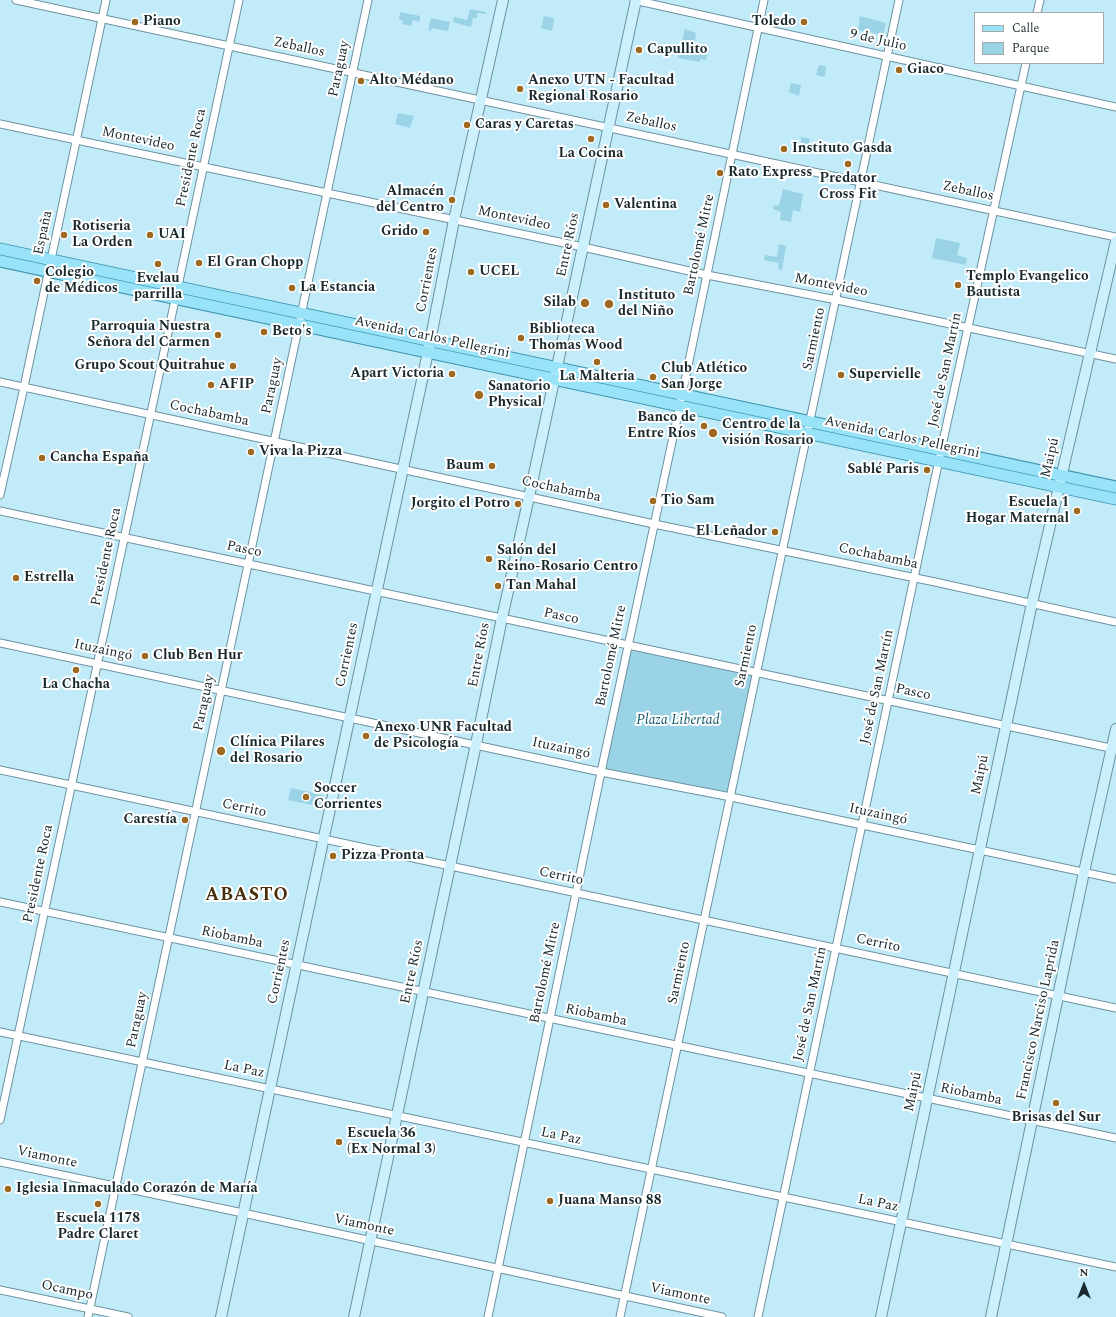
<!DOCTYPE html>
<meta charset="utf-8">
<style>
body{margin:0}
#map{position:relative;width:1116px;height:1317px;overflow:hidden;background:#c2ebf9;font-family:Spectral,serif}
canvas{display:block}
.legend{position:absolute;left:974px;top:12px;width:130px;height:52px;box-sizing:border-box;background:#fff;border:1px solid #a3a9ab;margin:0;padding:5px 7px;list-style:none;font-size:12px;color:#19292e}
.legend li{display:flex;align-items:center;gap:8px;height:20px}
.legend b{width:20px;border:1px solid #a3a9ab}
.north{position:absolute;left:1064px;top:1265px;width:40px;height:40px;-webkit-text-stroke:3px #fff;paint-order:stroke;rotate:0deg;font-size:11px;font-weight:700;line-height:16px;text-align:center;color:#19292e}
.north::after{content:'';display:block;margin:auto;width:14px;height:18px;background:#19292e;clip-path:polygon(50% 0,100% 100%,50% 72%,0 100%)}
</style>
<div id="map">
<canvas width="1116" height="1317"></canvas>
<ul class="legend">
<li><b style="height:5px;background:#99e3f9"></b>Calle</li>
<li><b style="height:11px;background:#9ad3e6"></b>Parque</li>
</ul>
<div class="north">N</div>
</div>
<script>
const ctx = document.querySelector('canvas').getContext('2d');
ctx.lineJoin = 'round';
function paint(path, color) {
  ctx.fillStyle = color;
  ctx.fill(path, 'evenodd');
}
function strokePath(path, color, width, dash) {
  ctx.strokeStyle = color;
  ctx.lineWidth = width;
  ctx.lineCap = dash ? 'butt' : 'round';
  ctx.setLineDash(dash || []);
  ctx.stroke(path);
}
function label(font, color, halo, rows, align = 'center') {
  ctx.font = font + ' Spectral,serif';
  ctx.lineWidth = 4;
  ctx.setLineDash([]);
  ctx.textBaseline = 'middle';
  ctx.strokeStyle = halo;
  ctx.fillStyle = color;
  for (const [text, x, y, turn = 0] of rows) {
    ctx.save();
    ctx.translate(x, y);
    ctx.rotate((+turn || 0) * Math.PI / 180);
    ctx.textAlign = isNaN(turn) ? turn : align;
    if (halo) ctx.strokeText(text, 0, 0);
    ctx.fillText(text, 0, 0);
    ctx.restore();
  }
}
const green = new Path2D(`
 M470 9 486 12 485 14 477 13V18H473L471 27 453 22 454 17 467 20Z
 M400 12 420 16V22L413 20 411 26 402 24 403 21 399 19Z
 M544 16 554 18 552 31 541 28Z
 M860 16 886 23 883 35 858 30Z
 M431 18 450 22 448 31 432 28 431 31 428 30Z
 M685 29 696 33 694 47 708 50 706 60 700 59V62L678 58Z
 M819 65 826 66 825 77 816 75Z
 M791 83 801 85 799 96 789 92Z
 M398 113 414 116 410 128 395 124Z
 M801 137 810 139 809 144 823 147 822 153 795 147 797 142 801 143Z
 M783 189 803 194 800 212 793 210 791 222 780 220 781 212 773 209 774 205 779 206Z
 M936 238 960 243 957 255 967 258 966 265 932 258Z
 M779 244 786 246 782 270 778 269 779 263 764 260 765 255 777 257Z
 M627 645 757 673 731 797 601 772Z
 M291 788 323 795 321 807 288 800Z`);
const street = new Path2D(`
 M16 0 1116 237
 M634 0 1116 107
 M1037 13 1040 0
 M0 124 583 247 707 275 837 300 1116 359
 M0 382 654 524 935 582 1116 622
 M0 495 24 387 106 0
 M0 511 1115 749
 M0 643 601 772 731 797 1116 879
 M0 770 1116 1008
 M0 902 1116 1138
 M0 1032 1116 1267
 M0 1120 239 0
 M0 1162 243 1213 722 1317
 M0 1290 128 1317
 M88 1317 368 0
 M488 1317 604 758 678 414 764 0
 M620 1317C714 878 808 439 899 0
 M758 1317 940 455 1026 63`);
const secondary = new Path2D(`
 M221 1317 428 352 454 220 503 0
 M354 1317 476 744 502 618 529 497 636 0
 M881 1317 1032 603 1116 241
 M991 1317 1084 872 1116 729`);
const primary = new Path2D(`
 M0 249 1116 487
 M0 261 1116 499`);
const markers = [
 [135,22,4,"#9d6920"],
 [804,22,4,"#9d6920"],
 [639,50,4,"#9d6920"],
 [899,70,4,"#9d6920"],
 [361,81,4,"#9d6920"],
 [520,89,4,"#9d6920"],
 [467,125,4,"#9d6920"],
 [591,139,4,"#9d6920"],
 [784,149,4,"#9d6920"],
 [848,164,4,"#9d6920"],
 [720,173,4,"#9d6920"],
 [452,200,4,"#9d6920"],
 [606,205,4,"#9d6920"],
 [426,232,4,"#9d6920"],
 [64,235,4,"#9d6920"],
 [150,235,4,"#9d6920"],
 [199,263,4,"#9d6920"],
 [158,264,4,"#9d6920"],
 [471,272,4,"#9d6920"],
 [37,281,4,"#9d6920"],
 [958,285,4,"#9d6920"],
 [292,288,4,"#9d6920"],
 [585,303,5,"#9d6920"],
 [609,304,5,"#9d6920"],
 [264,332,4,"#9d6920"],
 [218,335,4,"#9d6920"],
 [521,338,4,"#9d6920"],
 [597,362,4,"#9d6920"],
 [233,366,4,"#9d6920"],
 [452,374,4,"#9d6920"],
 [841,375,4,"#9d6920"],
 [653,377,4,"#9d6920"],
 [211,385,4,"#9d6920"],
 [479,395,5,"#9d6920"],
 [704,426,4,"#9d6920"],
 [713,433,5,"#9d6920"],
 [251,452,4,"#9d6920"],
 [42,458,4,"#9d6920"],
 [492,466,4,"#9d6920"],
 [927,470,4,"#9d6920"],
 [653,501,4,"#9d6920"],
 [518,504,4,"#9d6920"],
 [1077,511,4,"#9d6920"],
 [775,532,4,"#9d6920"],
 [489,559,4,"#9d6920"],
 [16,578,4,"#9d6920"],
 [498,586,4,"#9d6920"],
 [145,656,4,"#9d6920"],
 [76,670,4,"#9d6920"],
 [366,736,4,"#9d6920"],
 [221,751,5,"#9d6920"],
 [306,797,4,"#9d6920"],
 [185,820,4,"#9d6920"],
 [333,856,4,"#9d6920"],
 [1056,1103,4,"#9d6920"],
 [339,1142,4,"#9d6920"],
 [8,1189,4,"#9d6920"],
 [550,1201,4,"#9d6920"],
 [98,1204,4,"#9d6920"]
];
const poiNames = [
 ["Piano",143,22],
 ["Toledo",796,22,"right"],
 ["Capullito",647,50],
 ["Giaco",907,70],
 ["Alto Médano",369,81],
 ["Anexo UTN - Facultad",528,81],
 ["Regional Rosario",528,97],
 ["Caras y Caretas",475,125],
 ["Instituto Gasda",792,149],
 ["La Cocina",591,154,"center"],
 ["Rato Express",728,173],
 ["Predator",848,179,"center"],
 ["Cross Fit",848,195,"center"],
 ["Almacén",444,192,"right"],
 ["del Centro",444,208,"right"],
 ["Valentina",614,205],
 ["Rotiseria",72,227],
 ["La Orden",72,243],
 ["Grido",418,232,"right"],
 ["UAI",158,235],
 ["El Gran Chopp",207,263],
 ["UCEL",479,272],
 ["Colegio",45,273],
 ["de Médicos",45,289],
 ["Templo Evangelico",966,277],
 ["Bautista",966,293],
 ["Evelau",158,279,"center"],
 ["parrilla",158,295,"center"],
 ["La Estancia",300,288],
 ["Instituto",618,296],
 ["del Niño",618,312],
 ["Silab",576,303,"right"],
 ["Parroquia Nuestra",210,327,"right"],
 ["Señora del Carmen",210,343,"right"],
 ["Biblioteca",529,330],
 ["Thomas Wood",529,346],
 ["Beto's",272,332],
 ["Grupo Scout Quitrahue",225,366,"right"],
 ["Club Atlético",661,369],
 ["San Jorge",661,385],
 ["Apart Victoria",444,374,"right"],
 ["Supervielle",849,375],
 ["La Malteria",597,377,"center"],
 ["AFIP",219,385],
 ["Sanatorio",488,387],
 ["Physical",488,403],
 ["Banco de",696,418,"right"],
 ["Entre Ríos",696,434,"right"],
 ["Centro de la",722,425],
 ["visión Rosario",722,441],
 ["Viva la Pizza",259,452],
 ["Cancha España",50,458],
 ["Baum",484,466,"right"],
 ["Sablé Paris",919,470,"right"],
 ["Tio Sam",661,501],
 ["Escuela 1",1069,503,"right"],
 ["Hogar Maternal",1069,519,"right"],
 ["Jorgito el Potro",510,504,"right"],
 ["El Leñador",767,532,"right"],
 ["Salón del",497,551],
 ["Reino-Rosario Centro",497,567],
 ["Estrella",24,578],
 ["Tan Mahal",506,586],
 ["Club Ben Hur",153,656],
 ["La Chacha",76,685,"center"],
 ["Anexo UNR Facultad",374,728],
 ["de Psicología",374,744],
 ["Clínica Pilares",230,743],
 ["del Rosario",230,759],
 ["Soccer",314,789],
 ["Corrientes",314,805],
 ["Carestía",177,820,"right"],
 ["Pizza Pronta",341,856],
 ["Brisas del Sur",1056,1118,"center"],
 ["Escuela 36",347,1134],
 ["(Ex Normal 3)",347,1150],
 ["Iglesia Inmaculado Corazón de María",16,1189],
 ["Juana Manso 88",558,1201],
 ["Escuela 1178",98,1219,"center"],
 ["Padre Claret",98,1235,"center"]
];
const streetNames = [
 ["9 de Julio",878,41,13],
 ["Zeballos",299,48,12],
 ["Paraguay",340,69,-78],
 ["Zeballos",651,123,12],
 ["Montevideo",138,140,12],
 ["Presidente Roca",192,158,-78],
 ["Zeballos",968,192,12],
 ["Montevideo",514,219,12],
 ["España",44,233,-78],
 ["Entre Ríos",569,245,-78],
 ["Bartolomé Mitre",700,245,-78],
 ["Corrientes",428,280,-79],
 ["Montevideo",831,286,11],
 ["Avenida Carlos Pellegrini",432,338,12],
 ["Sarmiento",815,339,-78],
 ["José de San Martín",946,370,-78],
 ["Paraguay",273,386,-78],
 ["Cochabamba",209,414,12],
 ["Avenida Carlos Pellegrini",902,438,12],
 ["Maipú",1051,458,-77],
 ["Cochabamba",561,490,12],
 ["Pasco",244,550,12],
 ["Presidente Roca",107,557,-78],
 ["Cochabamba",878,557,12],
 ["Pasco",561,617,12],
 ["Ituzaingó",103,651,12],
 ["Corrientes",348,655,-78],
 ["Entre Ríos",480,655,-79],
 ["Bartolomé Mitre",612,656,-78],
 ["Sarmiento",747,656,-78],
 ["José de San Martín",878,687,-78],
 ["Pasco",913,693,12],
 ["Paraguay",205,703,-78],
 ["Ituzaingó",561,749,12],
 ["Maipú",981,775,-78],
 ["Cerrito",244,809,12],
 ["Ituzaingó",878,815,12],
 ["Presidente Roca",39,874,-78],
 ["Cerrito",561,877,12],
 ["Riobamba",232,938,12],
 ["Cerrito",878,944,12],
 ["Corrientes",280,972,-78],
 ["Entre Ríos",413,972,-78],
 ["Bartolomé Mitre",546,973,-78],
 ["Sarmiento",680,973,-78],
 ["José de San Martín",811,1004,-78],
 ["Riobamba",596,1016,12],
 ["Paraguay",138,1020,-78],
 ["Francisco Narciso Laprida",1039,1020,-78],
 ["La Paz",244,1070,12],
 ["Maipú",914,1092,-78],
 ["Riobamba",971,1095,12],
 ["La Paz",561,1137,12],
 ["Viamonte",47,1158,12],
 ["La Paz",878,1204,12],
 ["Viamonte",364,1226,12],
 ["Ocampo",67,1291,12],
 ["Viamonte",680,1295,12]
];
const parkNames = [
 ["Plaza Libertad",678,721]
];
const districtNames = [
 ["ABASTO",247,896]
];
paint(green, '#9ad3e6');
strokePath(street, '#6c929f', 9);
strokePath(secondary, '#6c929f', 12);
strokePath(primary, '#4096af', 13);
strokePath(street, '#fff', 7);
strokePath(secondary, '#ccf1fc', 10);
strokePath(primary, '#99e3f9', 11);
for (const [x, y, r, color] of markers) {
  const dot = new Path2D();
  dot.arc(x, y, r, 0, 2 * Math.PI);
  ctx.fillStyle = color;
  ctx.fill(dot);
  strokePath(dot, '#fff', 1.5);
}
label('bold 14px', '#19292e', '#fff', poiNames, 'left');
label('14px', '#19292e', '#fff', streetNames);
label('italic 14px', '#165a6d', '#fff', parkNames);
ctx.letterSpacing = '1px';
label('bold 18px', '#482f0c', '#fff', districtNames);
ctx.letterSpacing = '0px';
</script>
